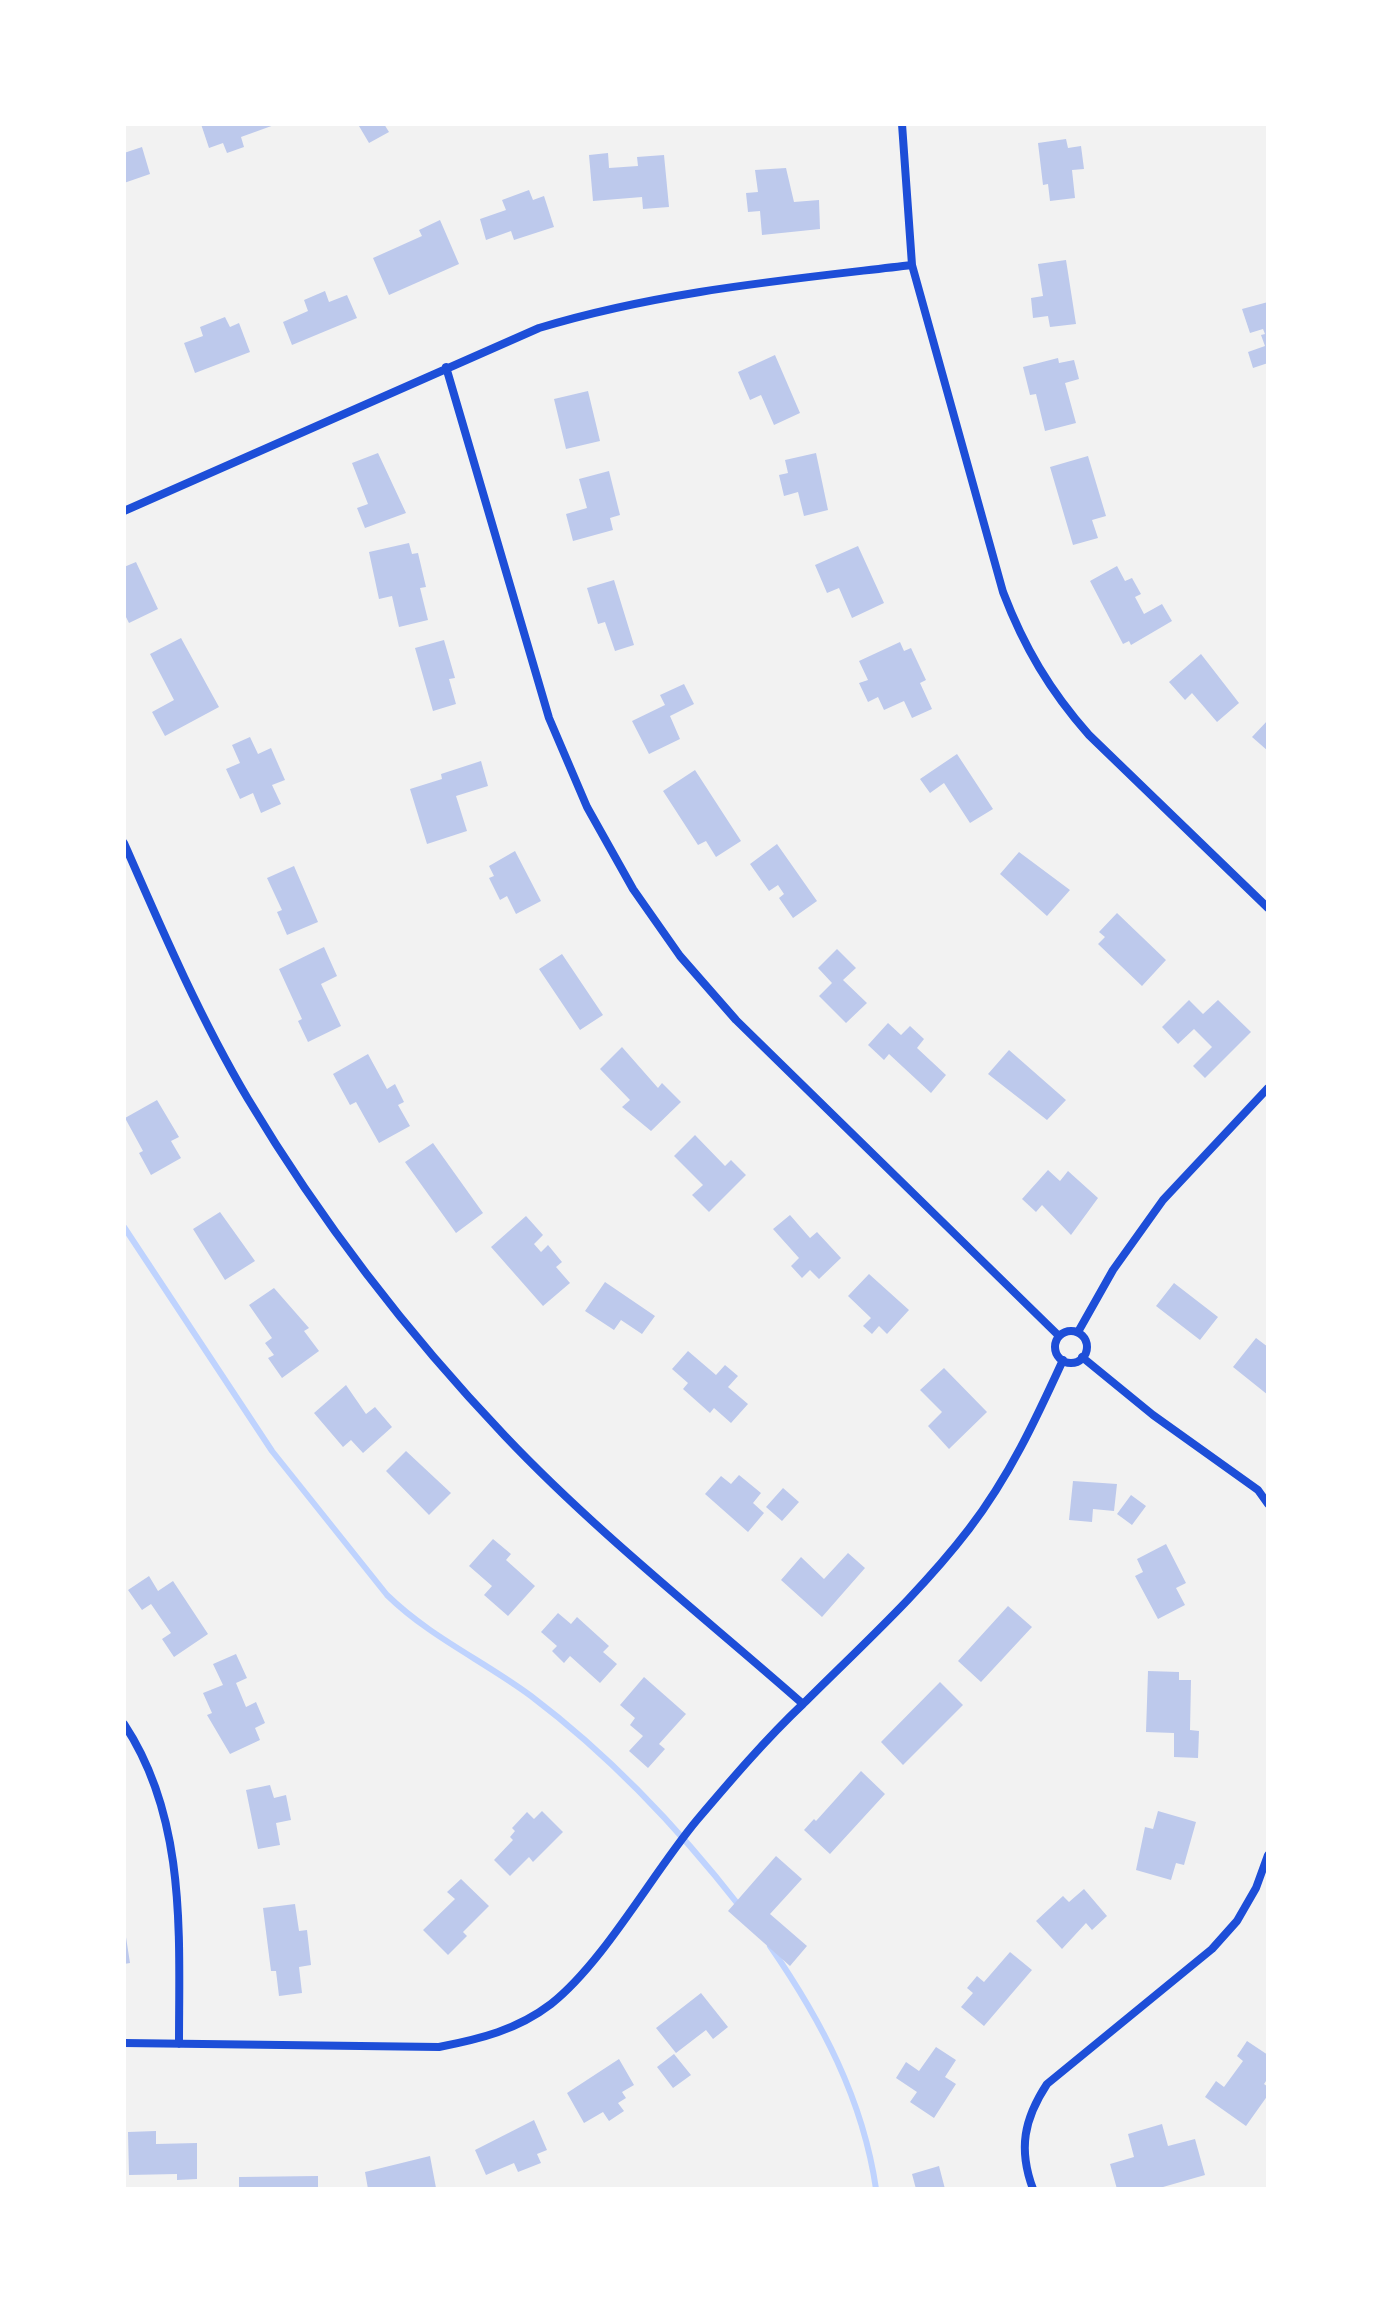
<!DOCTYPE html>
<style>
body{margin:0}
#map{position:relative;width:1392px;height:2313px;overflow:hidden;background:#f2f2f2;font-family:"Fira Sans Condensed",sans-serif}
canvas{display:block}
.frame{position:absolute;inset:0;border:126px solid #fff;pointer-events:none}
</style>
<div id="map">
<canvas width="1392" height="2313"></canvas>
<div class="frame"></div>
</div>
<script>
const ctx = document.querySelector('canvas').getContext('2d');
ctx.lineJoin = 'round';
function strokePath(path, color, width, dash) {
  ctx.strokeStyle = color;
  ctx.lineWidth = width;
  ctx.lineCap = dash ? 'butt' : 'round';
  ctx.setLineDash(dash || []);
  ctx.stroke(path);
}
function paint(path, color) {
  ctx.fillStyle = color;
  ctx.fill(path, 'evenodd');
}
const stream = new Path2D(`
 M124 1227 272 1451 387 1595C430 1637 484 1661 531 1696 609 1755 681 1831 741 1908
 M770 1946C821 2020 863 2099 876 2189`);
const building = new Path2D(`
 M201 124H277L241 137 244 147 227 153 223 143 209 148Z
 M363 124H384L389 132 369 143 359 126Z
 M1066 139 1068 148 1081 146 1084 169 1072 170 1075 198 1050 201 1048 184 1043 185 1038 143Z
 M142 147 150 174 124 183V153Z
 M608 153 609 168 638 166 637 157 664 155 669 207 643 209 642 197 593 201 589 155Z
 M786 168 794 202 819 200 820 229 762 235 760 211 748 212 746 193 758 192 755 170Z
 M529 190 533 200 544 196 554 227 514 240 511 231 486 240 480 219 506 210 502 200Z
 M440 220 459 264 389 295 373 258 422 236 419 230Z
 M1066 260 1076 324 1050 327 1048 316 1033 318 1031 298 1043 296 1038 264Z
 M325 291 329 302 347 295 357 318 292 345 283 322 308 311 304 300Z
 M1268 302V363L1253 368 1248 352 1265 346 1261 335 1265 334 1263 329 1250 333 1242 309Z
 M225 317 230 327 239 323 250 352 195 373 184 343 203 336 200 327Z
 M775 355 800 413 774 425 761 395 750 400 738 372Z
 M1058 358 1059 363 1074 360 1079 379 1065 383 1076 423 1045 431 1036 394 1030 395 1023 367Z
 M588 391 600 441 566 449 554 399Z
 M378 453 406 513 365 528 357 508 368 504 352 463Z
 M816 453 828 510 804 516 798 492 784 496 779 475 788 473 785 460Z
 M1088 456 1106 516 1092 520 1098 538 1073 545 1050 467Z
 M609 471 620 515 610 518 613 530 573 541 566 514 587 508 579 479Z
 M409 543 412 554 418 553 426 587 420 588 428 620 399 627 392 596 379 599 369 552Z
 M858 546 884 603 852 618 839 588 827 593 815 565Z
 M136 562 158 609 129 623 124 613V567Z
 M1117 566 1125 581 1132 578 1141 594 1135 597 1144 614 1162 604 1172 621 1131 645 1129 641 1123 644 1090 581Z
 M614 580 634 645 615 651 605 622 598 624 587 588Z
 M181 638 219 707 165 736 152 712 174 700 150 654Z
 M444 640 455 678 449 679 456 704 433 711 415 648Z
 M900 642 904 651 911 648 926 680 920 683 932 709 912 718 904 701 884 710 878 697 868 702 859 683 868 680 859 661Z
 M1201 654 1239 703 1217 722 1192 693 1185 700 1169 682Z
 M684 684 694 704 670 716 680 739 649 754 632 721 665 705 660 695Z
 M1268 720V751L1252 737Z
 M250 737 258 754 271 748 285 780 272 785 281 804 261 813 253 793 240 799 226 769 240 763 232 745Z
 M957 754 993 809 970 823 944 783 930 793 920 779Z
 M481 761 488 786 456 796 467 831 427 844 410 789 442 779 441 774Z
 M695 770 741 841 716 857 706 841 698 845 663 791Z
 M777 844 817 901 793 918 779 898 784 894 778 885 769 891 750 864Z
 M515 851 541 901 516 914 507 896 500 900 489 878 494 876 489 866Z
 M1019 852 1070 890 1047 916 1000 874Z
 M294 866 318 922 287 935 277 912 282 910 267 878Z
 M1117 913 1166 960 1142 986 1098 944 1105 937 1099 932Z
 M324 947 337 976 321 984 341 1026 308 1042 298 1021 302 1019 279 969Z
 M837 949 856 968 843 980 867 1003 846 1023 819 996 832 983 818 968Z
 M562 954 603 1015 580 1030 539 969Z
 M1189 1000 1203 1014 1218 1000 1251 1032 1205 1078 1193 1066 1212 1047 1194 1029 1178 1044 1162 1027Z
 M888 1023 901 1035 910 1026 924 1039 917 1048 946 1075 931 1093 889 1054 884 1060 868 1045Z
 M622 1047 658 1088 662 1083 681 1102 651 1131 622 1107 630 1100 600 1069Z
 M1009 1050 1066 1100 1047 1120 988 1074Z
 M368 1054 387 1089 395 1084 404 1102 398 1105 410 1126 379 1143 356 1102 350 1105 333 1074Z
 M157 1100 179 1137 171 1141 181 1158 151 1175 139 1153 143 1151 125 1118Z
 M695 1135 725 1166 731 1160 746 1175 709 1212 692 1195 703 1185 674 1156Z
 M433 1143 483 1213 456 1233 405 1162Z
 M1048 1170 1060 1181 1068 1171 1098 1198 1071 1235 1042 1205 1036 1212 1022 1199Z
 M220 1212 255 1261 225 1280 193 1229Z
 M790 1215 810 1238 817 1232 841 1258 819 1279 810 1270 802 1278 791 1266 799 1258 773 1229Z
 M526 1216 543 1235 534 1244 541 1252 548 1245 562 1262 556 1267 570 1283 543 1306 491 1247Z
 M869 1274 909 1310 887 1334 879 1326 872 1334 863 1326 871 1318 848 1296Z
 M605 1282 655 1316 642 1334 621 1320 614 1330 585 1311Z
 M1174 1283 1218 1317 1200 1340 1156 1306Z
 M274 1288 309 1328 304 1331 319 1351 282 1378 268 1358 274 1355 265 1343 272 1338 249 1305Z
 M1256 1338 1268 1347V1395L1233 1367Z
 M688 1351 716 1375 725 1365 738 1376 728 1387 748 1404 731 1423 714 1408 710 1413 683 1389 688 1383 672 1369Z
 M944 1368 987 1412 949 1449 928 1426 942 1412 920 1390Z
 M346 1385 366 1414 375 1407 392 1427 363 1453 351 1440 343 1447 314 1413Z
 M406 1451 451 1493 429 1515 386 1471Z
 M739 1475 761 1493 753 1503 764 1513 748 1532 705 1494 721 1476 731 1484Z
 M1073 1481 1117 1484 1114 1511 1093 1509 1092 1522 1069 1520Z
 M783 1488 799 1502 782 1521 766 1507Z
 M1131 1495 1146 1506 1132 1525 1117 1514Z
 M493 1539 511 1554 506 1560 535 1586 508 1616 484 1595 492 1586 469 1566Z
 M1166 1544 1186 1583 1176 1588 1185 1605 1158 1619 1135 1576 1143 1572 1137 1559Z
 M848 1553 865 1568 822 1617 781 1580 801 1557 824 1579Z
 M149 1576 158 1591 173 1581 208 1634 174 1657 162 1639 171 1633 151 1604 142 1610 128 1590Z
 M1008 1606 1032 1627 981 1682 958 1661Z
 M558 1613 571 1624 577 1617 609 1646 603 1652 617 1664 600 1683 570 1656 564 1663 552 1651 557 1646 541 1632Z
 M236 1654 247 1678 236 1683 246 1707 256 1702 265 1723 255 1728 260 1740 230 1754 207 1715 212 1713 203 1693 223 1685 213 1664Z
 M1148 1671 1179 1672V1680H1191L1190 1730 1199 1731 1198 1758 1174 1757V1733L1146 1732Z
 M644 1677 686 1714 659 1744 665 1749 648 1768 629 1751 643 1736 630 1725 635 1718 620 1705Z
 M940 1682 963 1705 903 1765 881 1742Z
 M861 1771 885 1794 830 1854 804 1830 814 1819 816 1821Z
 M270 1785 274 1798 286 1795 291 1820 276 1823 280 1845 258 1849 246 1790Z
 M542 1811 563 1832 533 1862 529 1857 510 1876 494 1860 513 1840 510 1837 515 1831 512 1828 527 1812 534 1819Z
 M1158 1811 1196 1822 1184 1865 1176 1863 1171 1880 1136 1870 1145 1827 1153 1829Z
 M776 1856 802 1879 770 1914 807 1946 790 1966 728 1911Z
 M461 1879 489 1906 463 1932 467 1936 448 1955 423 1930 455 1899 447 1892Z
 M1084 1889 1107 1916 1092 1930 1086 1923 1062 1949 1036 1921 1063 1896 1069 1902Z
 M295 1904 299 1931 307 1930 311 1965 299 1967 302 1993 279 1996 276 1971H271L263 1908Z
 M124 1924 130 1963 124 1964Z
 M1010 1952 1032 1970 984 2026 961 2007 973 1993 967 1988 977 1976 984 1982Z
 M701 1993 728 2027 713 2039 706 2030 676 2053 656 2028Z
 M1247 2041 1268 2055V2078L1264 2084 1268 2087V2095L1246 2126 1205 2097 1216 2081 1224 2087 1243 2061 1237 2056Z
 M936 2047 956 2060 945 2077 956 2084 934 2118 910 2102 917 2092 896 2078 906 2062 919 2071Z
 M674 2054 691 2075 673 2088 657 2067Z
 M619 2059 634 2085 622 2092 626 2098 618 2103 624 2111 609 2121 603 2112 584 2123 567 2093Z
 M534 2120 547 2150 537 2154 541 2163 518 2172 514 2163 486 2175 475 2150Z
 M1162 2124 1168 2146 1195 2139 1205 2175 1156 2189H1117L1110 2164 1134 2157 1128 2134Z
 M156 2131V2144L197 2143V2179L177 2180V2174L129 2175 128 2132Z
 M430 2156 436 2188 368 2189 365 2172Z
 M939 2166 945 2189H916L912 2174Z
 M318 2176V2189H239V2177Z`);
const minor = new Path2D(`
 M902 124 912 265 1003 592C1024 647 1050 691 1089 735L1268 908
 M446 367 549 718 587 807 633 889 680 956 736 1020 1059 1336
 M124 511 539 328C661 291 786 280 912 265
 M124 843C162 930 200 1018 248 1099 321 1221 407 1333 505 1436 596 1532 703 1616 803 1704
 M1055 1347a16 16 0 1 1 32 0a16 16 0 1 1-32 0Z
 M1078 1332 1113 1270 1163 1200 1268 1088
 M1082 1357 1153 1415 1258 1490 1268 1504
 M124 1724C187 1819 179 1935 179 2044
 M124 2043 439 2047C480 2039 517 2030 551 2004 604 1962 652 1874 697 1820 731 1780 765 1740 803 1704 860 1647 920 1593 969 1529 1009 1477 1036 1419 1063 1360
 M1033 2189C1018 2149 1024 2119 1047 2084L1212 1949 1237 1921 1256 1888 1268 1855`);
strokePath(stream, '#bfd3fe', 6);
paint(building, '#bdc9ec');
strokePath(minor, '#1d4ed8', 8);
</script>
